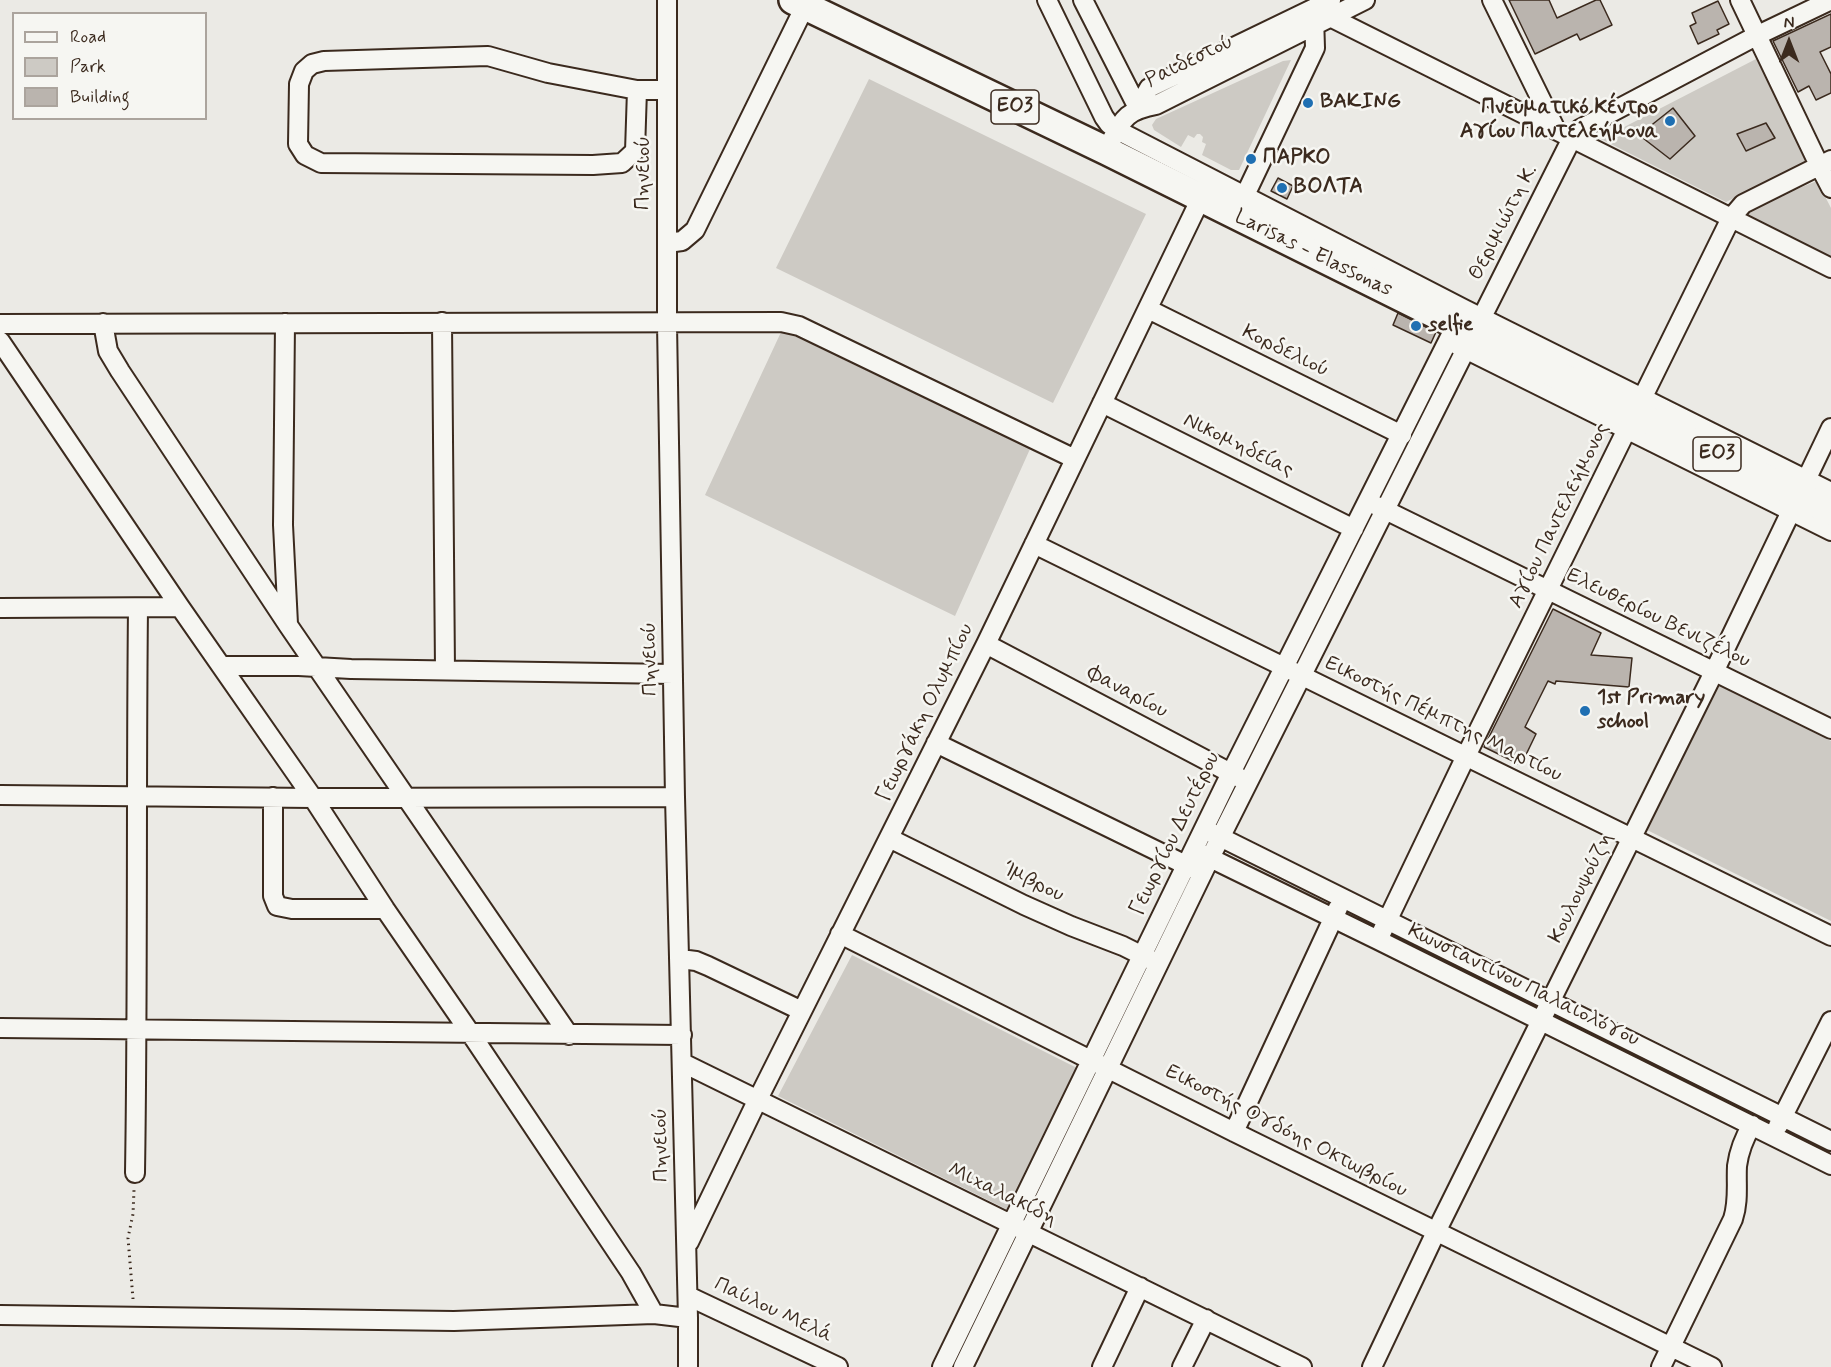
<!DOCTYPE html>
<meta charset="utf-8">
<style>
body{margin:0}
#map{position:relative;width:1831px;height:1367px;overflow:hidden;background:#ebeae5;font-family:Mynerve,sans-serif}
canvas{display:block}
.legend{position:absolute;left:12px;top:12px;width:195px;height:108px;box-sizing:border-box;background:#f6f6f2;border:2px solid #aba49d;margin:0;padding:8px 10px;list-style:none;font-size:18px;color:#3b2a1e}
.legend li{display:flex;align-items:center;gap:12px;height:30px}
.legend b{width:30px;border:2px solid #aba49d}
.north{position:absolute;left:1759px;top:12px;width:60px;height:60px;-webkit-text-stroke:4px #f6f6f2;paint-order:stroke;rotate:0deg;font-size:16px;font-weight:700;line-height:24px;text-align:center;color:#3b2a1e}
.north::after{content:'';display:block;margin:auto;width:21px;height:27px;background:#3b2a1e;clip-path:polygon(50% 0,100% 100%,50% 72%,0 100%)}
</style>
<div id="map">
<canvas width="1831" height="1367"></canvas>
<ul class="legend">
<li><b style="height:8px;background:#f6f6f2"></b>Road</li>
<li><b style="height:16px;background:#cdcac4"></b>Park</li>
<li><b style="height:16px;background:#bab4ae"></b>Building</li>
</ul>
<div class="north">N</div>
</div>
<script>
const ctx = document.querySelector('canvas').getContext('2d');
ctx.lineJoin = 'round';
function paint(path, color) {
  ctx.fillStyle = color;
  ctx.fill(path, 'evenodd');
}
function strokePath(path, color, width, dash) {
  ctx.strokeStyle = color;
  ctx.lineWidth = width;
  ctx.lineCap = dash ? 'butt' : 'round';
  ctx.setLineDash(dash || []);
  ctx.stroke(path);
}
function label(font, color, halo, rows, align = 'center') {
  ctx.font = font + ' Mynerve,sans-serif';
  ctx.lineWidth = 5;
  ctx.setLineDash([]);
  ctx.textBaseline = 'middle';
  ctx.strokeStyle = halo;
  ctx.fillStyle = color;
  for (const [text, x, y, turn = 0] of rows) {
    ctx.save();
    ctx.translate(x, y);
    ctx.rotate((+turn || 0) * Math.PI / 180);
    ctx.textAlign = isNaN(turn) ? turn : align;
    if (halo) ctx.strokeText(text, 0, 0);
    ctx.fillText(text, 0, 0);
    ctx.restore();
  }
}
const green = new Path2D(`
 M1756 59 1809 161 1726 202 1601 139Z
 M1291 60 1239 170H1231L1202 155 1206 144 1202 142 1203 137 1200 134H1197L1194 138 1188 135 1181 147 1154 130 1152 125 1156 119 1283 61Z
 M869 79 1146 214 1053 403 776 268Z
 M1817 181 1831 208V258L1744 220 1756 205Z
 M782 330 1030 449 955 616 705 495Z
 M1719 685 1831 741V921L1647 830Z
 M852 955 1077 1068 1008 1210 778 1096Z`);
const building = new Path2D(`
 M1509 0H1549L1557 18 1596 0H1600L1612 25 1580 40 1577 34 1535 54Z
 M1718 1 1729 24 1717 30 1719 34 1698 44 1690 26 1696 23 1692 13Z
 M1831 14V47L1820 52 1831 74V93L1816 100 1809 86 1798 92 1773 41Z
 M1673 108 1695 136 1670 159 1639 135Z
 M1766 123 1775 138 1746 151 1737 134Z
 M1278 178 1293 186 1287 199 1271 191Z
 M1398 313 1436 332 1431 343 1393 325Z
 M1553 609 1601 633 1591 655 1632 658 1629 687 1556 681 1555 684 1548 681 1525 727 1536 734 1521 765 1484 747Z`);
const path = new Path2D(`
 M133 1299 128 1238 133 1214 134 1190`);
const minor = new Path2D(`
 M667 0V324L675 797 688 1318V1367
 M1047 0 1104 117 1109 124 1117 130 1464 309 1831 492
 M1083 0 1138 108
 M1492 0 1556 130
 M1740 0 1819 165 1831 188
 M1314 9 1831 268
 M637 90 635 151 622 163 593 165 321 163 305 155 298 144 299 84 304 71 312 64 324 61 488 56 548 73 637 90H667
 M1138 108 1149 88 1331 0
 M1111 141C1123 117 1129 110 1156 105L1365 0
 M1239 208 1315 48 1314 16
 M667 243 682 241 695 230 808 0
 M1148 309 1402 435
 M442 322 445 670
 M103 323 108 351 120 371 288 625 569 1035
 M285 323 283 525 288 624
 M0 324 781 322 799 326 1075 459
 M0 341 180 607 313 798 385 909 471 1034 631 1273 654 1314 688 1318
 M1457 345 1831 531
 M1102 403 1354 529
 M1375 505 1831 729
 M1034 544 1831 936
 M0 608 180 607
 M986 644 1242 779
 M221 666H299L351 669 673 674
 M936 743 1196 870
 M0 795 313 798 675 797
 M273 797V896L277 906 292 909H385
 M1210 832 1831 1141
 M889 838 1024 905 1071 926 1123 946 1151 960
 M1200 853 1378 940 1831 1165
 M840 934 1234 1132 1712 1367
 M1378 940 1466 756 1731 218 1743 204 1831 160
 M680 959 696 961 708 966 802 1011
 M0 1028 682 1035
 M683 1063 1302 1367
 M1778 1126 1831 1021
 M1234 1132 1338 908
 M135 1173C138 985 136 796 138 608
 M689 1242 757 1101 986 644 1201 198
 M688 1296 838 1367
 M0 1315 454 1321 654 1314
 M942 1367 1231 773 1464 309
 M963 1367 1210 858 1572 138 1580 129 1756 36 1831 0
 M1102 1367 1140 1287
 M1182 1367 1206 1319
 M1372 1367 1436 1232 1714 672 1831 428
 M1661 1367 1733 1219C1739 1201 1736 1184 1737 1166 1739 1151 1744 1138 1752 1125`);
const highway = new Path2D(`
 M793 0 1107 151 1831 511`);
const markers = [
 [1308,103,6,"#1f6fb2"],
 [1670,121,6,"#1f6fb2"],
 [1251,159,6,"#1f6fb2"],
 [1282,188,6,"#1f6fb2"],
 [1416,326,6,"#1f6fb2"],
 [1585,711,6,"#1f6fb2"]
];
const shields = [
 [1015,107,48],
 [1717,454,48]
];
const shieldNames = [
 ["ΕΟ3",1015,107],
 ["ΕΟ3",1717,454]
];
const streetNames = [
 ["Ραιδεστού",1190,62,-26],
 ["Πηνειού",645,173,-90],
 ["Θεριμιώτη Κ.",1504,223,-63],
 ["Larisas - Elassonas",1313,254,26],
 ["Κορδελιού",1285,352,26],
 ["Νικομηδείας",1238,446,26],
 ["Αγίου Παντελεήμονος",1560,516,-64],
 ["Ελευθερίου Βενιζέλου",1658,619,26],
 ["Πηνειού",651,659,-91],
 ["Φαναρίου",1127,693,28],
 ["Γεωργάκη Ολυμπίου",926,713,-64],
 ["Εικοστής Πέμπτης Μαρτίου",1443,720,26],
 ["Γεωργίου Δευτέρου",1176,834,-64],
 ["Ίμβρου",1033,883,26],
 ["Κουλουψούζη",1582,888,-64],
 ["Κωνσταντίνου Παλαιολόγου",1523,986,26],
 ["Εικοστής Ογδόης Οκτωβρίου",1286,1132,27],
 ["Πηνειού",662,1145,-91],
 ["Μιχαλακίδη",1002,1195,26],
 ["Παύλου Μελά",773,1311,25]
];
const poiNames = [
 ["BAKING",1320,103],
 ["Πνευματικό Κέντρο",1658,109,"right"],
 ["Αγίου Παντελεήμονα",1658,133,"right"],
 ["ΠΑΡΚΟ",1263,159],
 ["ΒΟΛΤΑ",1294,188],
 ["selfie",1428,326],
 ["1st Primary",1597,699],
 ["school",1597,723]
];
paint(green, '#cdcac4');
paint(building, '#bab4ae');
strokePath(building, '#3b2a1e', 1.5);
strokePath(minor, '#3b2a1e', 22);
strokePath(highway, '#3b2a1e', 32);
strokePath(path, '#3b2a1e', 3, [1.5, 4.5]);
strokePath(minor, '#f6f6f2', 18);
strokePath(highway, '#f6f6f2', 27);
for (const [x, y, r, color] of markers) {
  const dot = new Path2D();
  dot.arc(x, y, r, 0, 2 * Math.PI);
  ctx.fillStyle = color;
  ctx.fill(dot);
  strokePath(dot, '#f6f6f2', 2);
}
for (const [x, y, w] of shields) {
  const box = new Path2D();
  box.roundRect(x - w / 2, y - 17, w, 34, 4.5);
  ctx.fillStyle = '#f6f6f2';
  ctx.fill(box);
  strokePath(box, '#3b2a1e', 1.5);
}
label('bold 20px', '#3b2a1e', null, shieldNames);
label('21px', '#3b2a1e', '#f6f6f2', streetNames);
label('bold 21px', '#3b2a1e', '#f6f6f2', poiNames, 'left');
</script>
